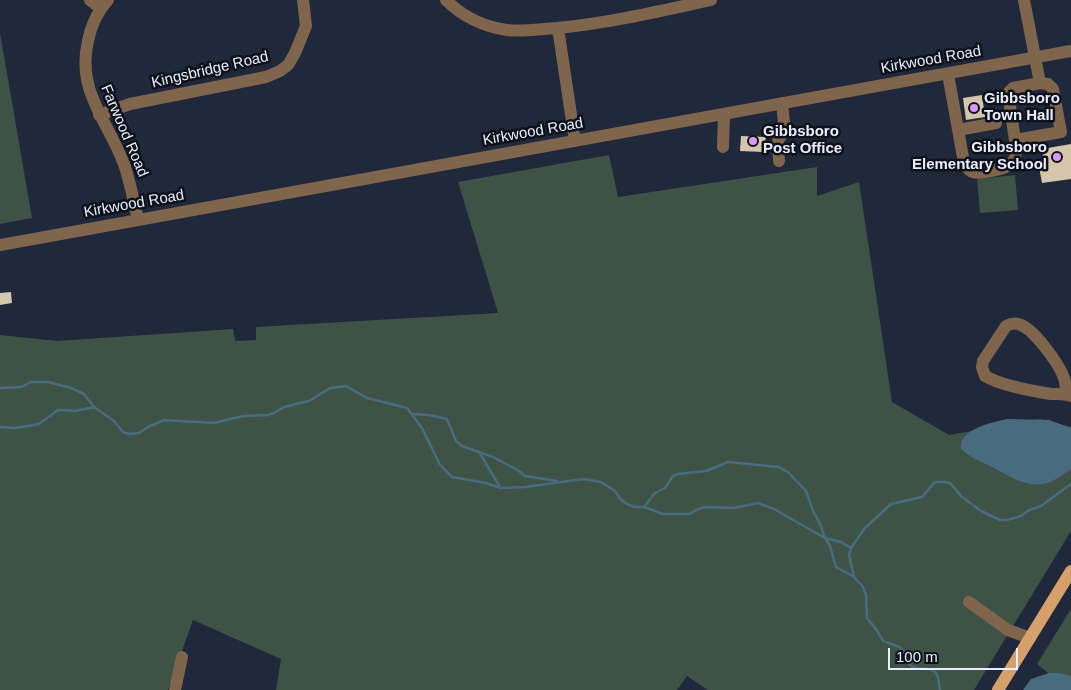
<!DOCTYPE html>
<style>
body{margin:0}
#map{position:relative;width:1071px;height:690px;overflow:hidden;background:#20283b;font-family:Helvetica,sans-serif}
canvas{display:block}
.scale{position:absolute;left:888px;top:648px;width:130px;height:22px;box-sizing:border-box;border:2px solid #e8eefb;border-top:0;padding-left:6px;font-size:15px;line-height:18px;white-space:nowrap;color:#e8eefb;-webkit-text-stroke:4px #0e111a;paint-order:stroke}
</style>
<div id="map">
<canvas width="1071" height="690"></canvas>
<div class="scale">100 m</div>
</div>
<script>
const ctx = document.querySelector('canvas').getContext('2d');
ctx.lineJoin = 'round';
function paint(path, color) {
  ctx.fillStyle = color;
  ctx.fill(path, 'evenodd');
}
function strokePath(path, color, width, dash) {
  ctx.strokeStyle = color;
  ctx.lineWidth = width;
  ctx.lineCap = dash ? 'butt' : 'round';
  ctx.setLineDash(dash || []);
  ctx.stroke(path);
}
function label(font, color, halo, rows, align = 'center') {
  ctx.font = font + ' Helvetica,sans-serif';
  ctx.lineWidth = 5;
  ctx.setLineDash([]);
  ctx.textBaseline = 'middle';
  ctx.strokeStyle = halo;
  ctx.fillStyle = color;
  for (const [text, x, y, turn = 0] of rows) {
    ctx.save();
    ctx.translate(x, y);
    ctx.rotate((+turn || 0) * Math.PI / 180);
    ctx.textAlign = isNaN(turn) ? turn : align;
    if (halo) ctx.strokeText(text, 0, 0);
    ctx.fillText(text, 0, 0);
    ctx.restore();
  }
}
const green = new Path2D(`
 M0 33 32 218 0 224Z
 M609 155 618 197 817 167V196L859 182 892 402 949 435 1040 419 1071 427V531L974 690H708L687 676 677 690H276L281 659 193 620 168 690H0V335L57 341 233 329 235 341 256 340V327L498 313 458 182Z
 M1015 175 1018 210 980 213 977 179Z
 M1071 609V680L1048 673 1037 664Z`);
const water = new Path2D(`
 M1008 419 1049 420 1071 428V469C1039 495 1023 484 992 467 982 462 969 457 961 449 958 429 993 422 1008 419Z
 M1049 673H1059L1071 676V690H1023L1031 679Z`);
const stream = new Path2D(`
 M0 388 21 387 31 382H48L71 388 84 394 94 407 114 421 123 432 130 434 139 433 148 427 164 420 214 423 243 416 268 415 274 413 284 407 309 401 330 388 346 386 367 398 407 408 422 428 440 465 452 477 486 483 501 488 525 487 583 479 601 482 615 491 621 500 627 504 634 507H644L663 514H690L696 510 705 507 734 508 758 503 774 509 825 538 830 546 836 567 854 577 863 587 866 595 867 618 876 629 883 641C891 645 901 644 905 654 907 658 906 662 910 665 918 673 932 664 937 675 939 679 939 685 940 690
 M413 414 429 415 447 419 456 441 462 446 493 457 519 471 525 476 557 481
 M0 427 15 428 28 426 39 424 58 410 75 411 95 407
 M479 452 500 487
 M644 507 655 493 665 488 673 476 678 474 706 471 728 462 779 467 789 473 806 491 813 511 820 524 825 538 841 542 851 548
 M854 577 849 555 851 548 865 528 891 504 922 497 935 482H945L950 483 962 497 981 511 1000 520H1007L1021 516 1029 510 1041 506 1071 484`);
const building = new Path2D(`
 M982 95 985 117 966 120 963 98Z
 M741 136 766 137 763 152 740 151Z
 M1071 144V179L1042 183 1039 167 1044 166 1042 149Z
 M11 292 12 303 0 305V293Z`);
const minor = new Path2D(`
 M90 0 100 8
 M108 0C97 12 91 25 88 41 76 91 108 121 124 164 130 182 134 201 138 220
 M446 0C462 16 484 27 507 30 523 32 540 29 557 28 609 23 660 11 711 0
 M1024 0 1040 83
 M558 28 575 141
 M948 74 964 163C970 176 979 173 991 171 1011 168 1019 163 1015 140
 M1040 83 1048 84 1053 89 1061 132 1015 140 1008 93 1013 88Z
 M99 115 130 104 266 77 280 71 288 65 295 53 306 26 303 0
 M958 130 996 123
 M723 147 724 114
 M779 161 778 141 782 134 784 123 782 103
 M0 245 1071 51
 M1066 394C1066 388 1066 384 1064 378 1059 364 1033 327 1018 324 1014 323 1010 324 1006 326L983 361 982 367 985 376C1002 386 1032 391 1051 394 1059 394 1064 393 1071 396
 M969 602 1008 630 1030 638
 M175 690 182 657`);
const major = new Path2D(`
 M998 690 1071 571`);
const markers = [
 [974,108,5,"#d69bfa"],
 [753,141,5,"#d69bfa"],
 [1057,157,5,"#d69bfa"]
];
const streetNames = [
 ["Kirkwood Road",931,60,-10],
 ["Kingsbridge Road",210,70,-13],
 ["Farwood Road",124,131,67],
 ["Kirkwood Road",533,132,-10],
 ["Kirkwood Road",134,204,-10]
];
const poiNames = [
 ["Gibbsboro",984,99],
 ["Town Hall",984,116],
 ["Gibbsboro",763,132],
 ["Post Office",763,149],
 ["Gibbsboro",1047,148,"right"],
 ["Elementary School",1047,165,"right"]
];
paint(green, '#3e5346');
paint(water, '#496b7f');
strokePath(stream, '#496b7f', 2.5);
paint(building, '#d5c5ad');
strokePath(minor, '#7f654c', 12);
strokePath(major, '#d6a06b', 12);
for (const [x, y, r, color] of markers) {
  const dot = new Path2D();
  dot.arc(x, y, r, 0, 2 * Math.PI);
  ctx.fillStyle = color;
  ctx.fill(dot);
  strokePath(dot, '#0e111a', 2);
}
label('15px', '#e8eefb', '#0e111a', streetNames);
label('bold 15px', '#e8eefb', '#0e111a', poiNames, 'left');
</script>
